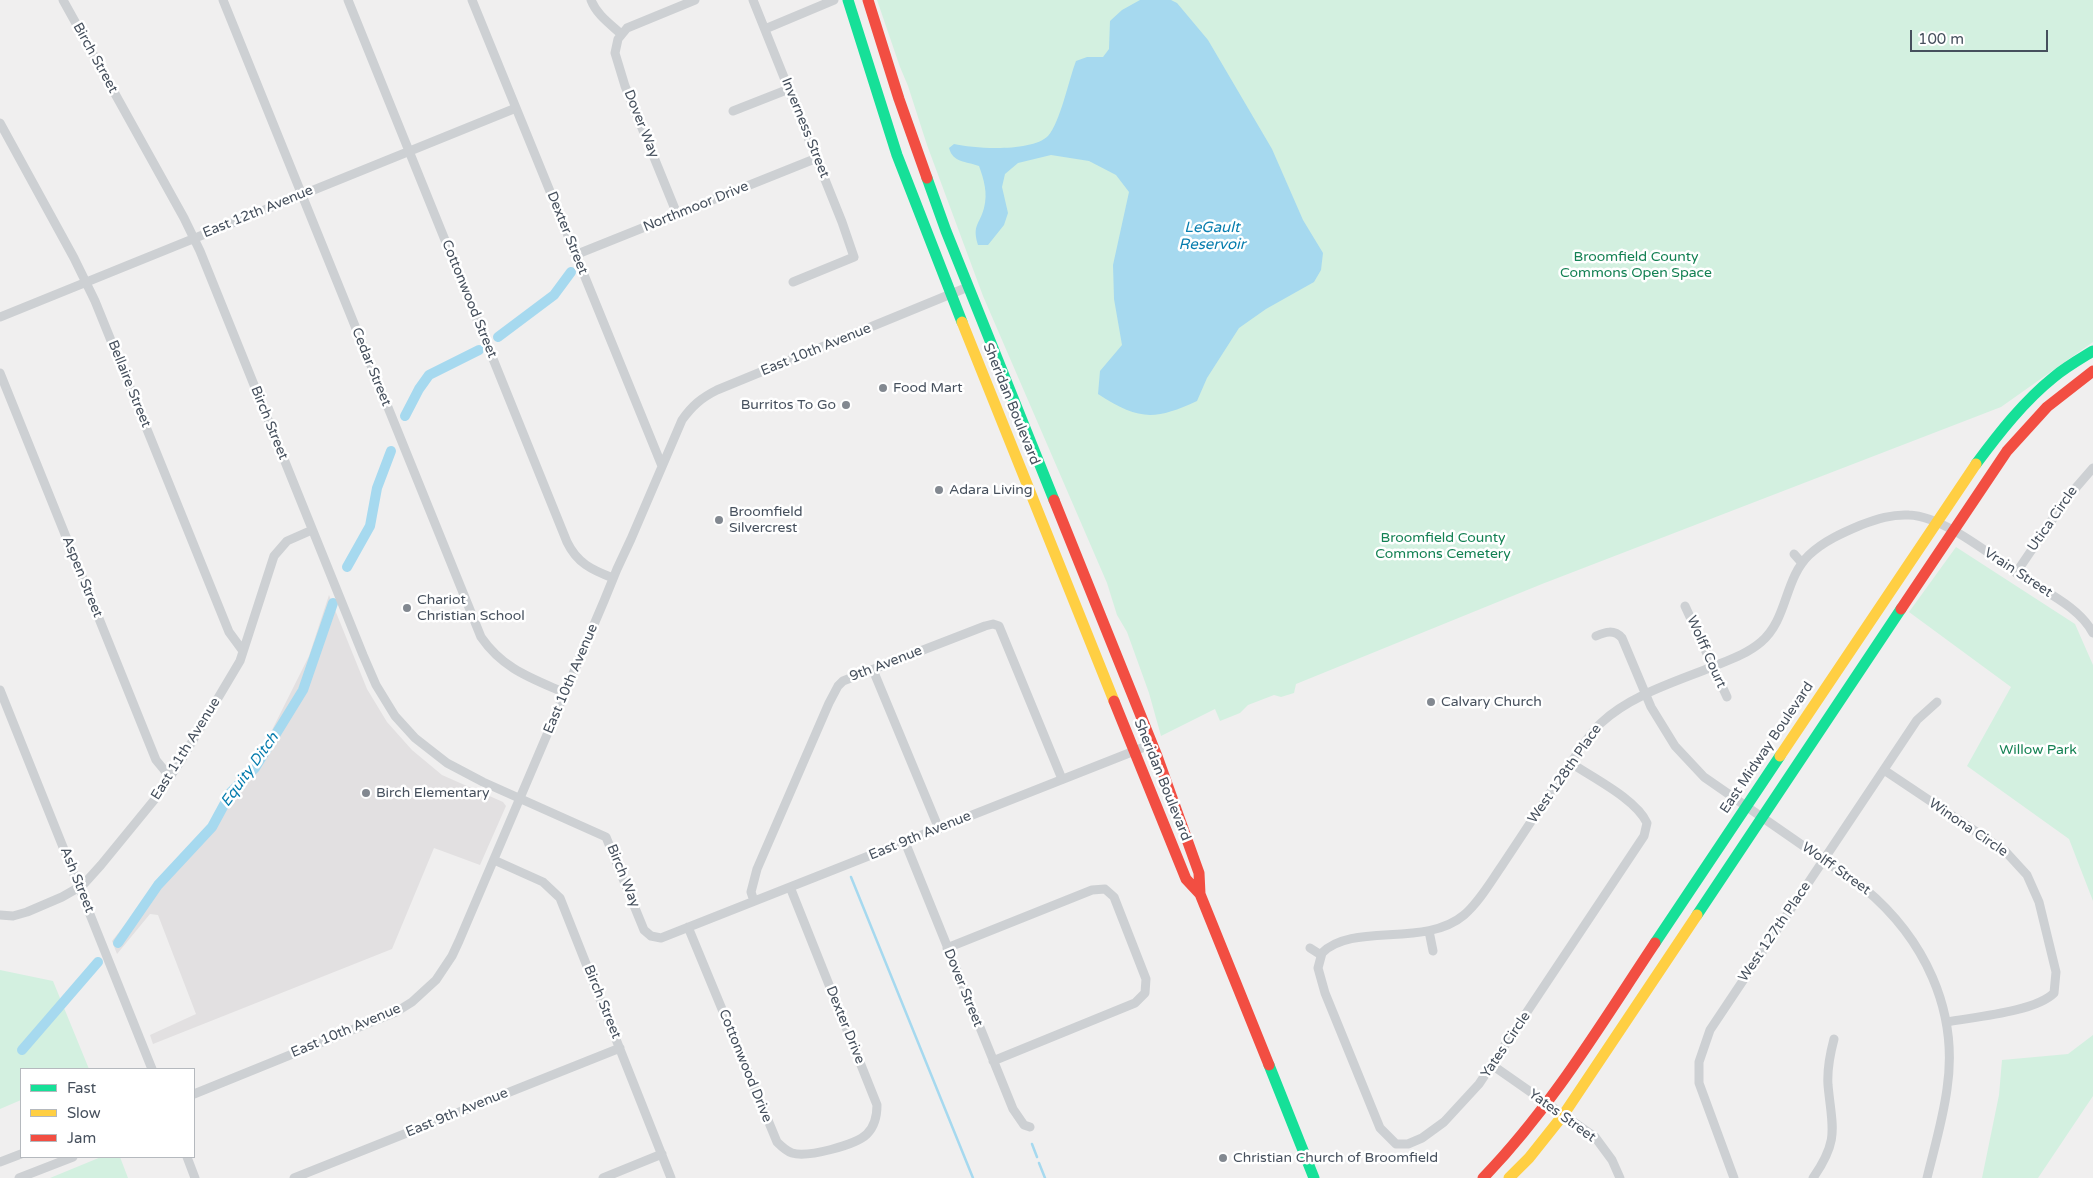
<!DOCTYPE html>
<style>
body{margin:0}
#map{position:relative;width:2093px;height:1178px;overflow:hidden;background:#f0efef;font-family:"Varela Round",sans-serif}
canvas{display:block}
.legend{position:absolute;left:20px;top:1068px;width:175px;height:90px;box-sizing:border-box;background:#fff;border:1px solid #b5b9be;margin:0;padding:6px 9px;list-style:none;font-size:15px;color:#46505d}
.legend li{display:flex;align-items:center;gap:10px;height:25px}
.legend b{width:25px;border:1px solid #b5b9be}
.scale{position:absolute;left:1910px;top:30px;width:138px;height:22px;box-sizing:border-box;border:2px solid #46505d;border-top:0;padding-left:6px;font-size:15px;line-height:18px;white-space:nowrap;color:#46505d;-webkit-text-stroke:4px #fff;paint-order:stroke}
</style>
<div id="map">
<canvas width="2093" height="1178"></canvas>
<ul class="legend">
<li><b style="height:6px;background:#16e098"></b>Fast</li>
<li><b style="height:6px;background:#ffcf43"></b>Slow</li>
<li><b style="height:6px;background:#f24e42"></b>Jam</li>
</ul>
<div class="scale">100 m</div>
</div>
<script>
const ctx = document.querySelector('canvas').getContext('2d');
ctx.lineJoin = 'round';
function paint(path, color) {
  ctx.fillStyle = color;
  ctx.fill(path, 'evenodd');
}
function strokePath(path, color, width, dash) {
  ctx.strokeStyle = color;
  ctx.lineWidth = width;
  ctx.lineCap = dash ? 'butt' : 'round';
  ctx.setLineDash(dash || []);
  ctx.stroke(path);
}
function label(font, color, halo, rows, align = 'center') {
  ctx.font = font + ' "Varela Round",sans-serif';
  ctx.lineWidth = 5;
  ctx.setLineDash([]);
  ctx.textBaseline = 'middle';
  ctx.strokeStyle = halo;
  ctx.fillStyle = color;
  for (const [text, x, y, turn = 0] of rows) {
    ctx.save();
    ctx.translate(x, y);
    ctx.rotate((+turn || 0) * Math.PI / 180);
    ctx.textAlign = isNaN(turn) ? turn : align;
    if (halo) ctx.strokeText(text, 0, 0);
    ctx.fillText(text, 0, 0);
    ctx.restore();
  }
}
const education = new Path2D(`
 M329 595 367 689 387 722 412 750 442 775 503 802 506 806 480 865 434 848 392 949 153 1044 150 1035 196 1014 158 915 150 914 117 954 112 941 162 878 211 824 225 795 258 758 309 656Z`);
const green = new Path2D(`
 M877 0H2093V342L2001 407 1542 584 1296 684 1294 693 1281 697 1274 695 1248 705 1240 713 1220 721 1215 709 1161 736 1149 693 1127 632 1117 615 1107 583 983 296 927 145 908 86 900 67Z
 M1956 547 2075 624 2093 665V901L2069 839 1967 766 2011 687 1909 612Z
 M0 970 53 981 89 1069H21V1100L0 1109Z
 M2093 1035V1096L2038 1178H1982L1999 1095 2002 1060 2068 1054Z
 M101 1157H120L128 1178H50Z`);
const water = new Path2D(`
 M1140 0H1171L1177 3 1208 40 1272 149 1303 220 1323 253 1321 270 1314 282 1266 309 1239 328 1207 378 1197 401C1154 421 1138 420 1098 394L1100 371 1122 345 1114 299 1113 265 1129 192 1116 175 1089 161 1051 155 1018 163 1005 174 1002 187 1008 213 1004 225 988 245H978C972 225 979 226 984 208 988 193 984 180 979 166 966 161 953 163 949 148L954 144C976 149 1032 152 1048 136 1060 123 1069 79 1076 61L1087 57H1103L1109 49 1110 21 1122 10Z`);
const stream = new Path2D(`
 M851 877 973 1178
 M1032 1144 1037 1157
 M1039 1163 1045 1178`);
const canal = new Path2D(`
 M498 337 554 295 571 272
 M405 416 419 389 429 375 479 350
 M347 567 370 526 377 488 391 451
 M118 943 158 885 212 827 231 792 255 768 303 690 333 603
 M22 1050 98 962`);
const street = new Path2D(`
 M63 0 184 218 200 251 363 655 376 685 395 716 415 738 447 763 483 782 606 837 644 930 651 936 661 938 1152 744
 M223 0 481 637C503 669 531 678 565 693
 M348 0 567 542C577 563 592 570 613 578
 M472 0 662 466
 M591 0C597 15 609 23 621 34
 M753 0 842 222 854 257 793 282
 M765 29 834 0
 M733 111 789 89
 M0 123 74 258 95 301 229 632 243 651
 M677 214 625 86 615 53 618 39 627 28 695 0
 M575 255 817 158
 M0 317 516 108
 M0 373 156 760 170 777
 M1794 554 1802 563
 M2016 573 2067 498 2093 468
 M1685 606 1727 697
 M1596 636C1605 632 1614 629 1622 638L1651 707 1675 746 1704 777 1864 888C1924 938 1959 1010 1947 1089 1943 1119 1934 1149 1927 1178
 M873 670 939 829
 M0 690 152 1069
 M1571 763C1593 778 1636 799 1647 823L1644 836 1479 1084 1444 1122 1422 1138 1408 1144H1396L1380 1128 1325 993 1318 968 1322 953C1353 922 1425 948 1464 915 1479 902 1490 883 1501 867 1523 834 1545 800 1568 767 1578 753 1588 735 1601 723 1631 695 1675 682 1712 667 1729 660 1747 654 1761 642 1788 619 1784 579 1809 555 1824 541 1842 533 1861 525 1877 519 1892 514 1909 515 1944 516 1994 558 2023 577 2047 593 2079 607 2093 633
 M1884 770 2005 851 2027 875 2039 902 2056 972 2054 993C2035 1012 1974 1017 1947 1022
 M905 842 1013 1109 1024 1125 1030 1127
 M494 860 543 882 560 898 671 1178
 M754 901 751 892 757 869 829 703 838 686 843 681 985 626 993 624 999 626 1062 779
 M0 915 13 916 27 912 62 897 83 885 101 865 155 799 180 762 240 661 274 556 287 541 312 530
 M688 927 777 1142C781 1146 786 1151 792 1153 807 1158 856 1145 867 1134 875 1126 877 1116 877 1105L790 887
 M1429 931 1433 951
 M947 948 1092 890 1105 889 1114 897 1146 979 1145 993 1135 1003 993 1061
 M1310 948 1321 955
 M1492 1065 1595 1137 1612 1160 1620 1178
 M194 1094 396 1012 412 1002 436 980 452 956 459 941 604 601 617 569 631 539 682 420C692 406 701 398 717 390L968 287
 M187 1157 195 1178
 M0 1162 21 1154
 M19 1178 73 1157
 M294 1178 620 1048
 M603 1178 662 1154
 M1734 1178 1699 1083V1062L1710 1030 1917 720 1937 702
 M1813 1178C1840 1139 1832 1128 1828 1085 1827 1070 1830 1054 1834 1039`);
const fast = new Path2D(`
 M848 0 897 155 962 322
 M927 178 946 231 1054 500
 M1976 464C1999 433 2024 401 2054 377 2066 367 2080 359 2093 351
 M1697 915 1901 609
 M1655 943 1780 756
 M1269 1065 1314 1178`);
const slow = new Path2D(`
 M962 322 1114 701
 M1780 756 1976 464
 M1509 1178 1529 1158 1564 1114 1697 915`);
const jam = new Path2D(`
 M868 0 899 99 927 178
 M1054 500 1157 756 1199 873 1200 894
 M1901 609 2007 451 2047 407 2093 371
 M1114 701 1186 879 1200 894 1269 1065
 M1483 1178C1551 1108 1601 1024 1655 943`);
const markers = [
 [883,388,5,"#828890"],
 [846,405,5,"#828890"],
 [939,490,5,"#828890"],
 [719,520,5,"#828890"],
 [407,608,5,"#828890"],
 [1431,702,5,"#828890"],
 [366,793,5,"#828890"],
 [1223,1158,5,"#828890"]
];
const streetNames = [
 ["Birch Street",95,58,61],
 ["Dover Way",641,124,68],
 ["Inverness Street",805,128,68],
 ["Northmoor Drive",696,207,-22],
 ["East 12th Avenue",258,212,-22],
 ["Dexter Street",567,233,68],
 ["Cottonwood Street",469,299,68],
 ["East 10th Avenue",816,350,-22],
 ["Cedar Street",371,367,68],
 ["Bellaire Street",129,384,68],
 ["Sheridan Boulevard",1011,404,68],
 ["Birch Street",269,423,68],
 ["Utica Circle",2053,519,-55],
 ["Vrain Street",2018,573,33],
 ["Aspen Street",82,577,68],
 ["Wolff Court",1706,652,66],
 ["9th Avenue",886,664,-21],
 ["East 10th Avenue",571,679,-67],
 ["East Midway Boulevard",1767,748,-56],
 ["East 11th Avenue",186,749,-58],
 ["West 128th Place",1565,774,-55],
 ["Sheridan Boulevard",1162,780,68],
 ["Winona Circle",1968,828,34],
 ["East 9th Avenue",920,836,-22],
 ["Wolff Street",1836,869,35],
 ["Birch Way",623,876,68],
 ["Ash Street",77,880,68],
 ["West 127th Place",1775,932,-56],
 ["Dover Street",963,988,68],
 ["Birch Street",602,1002,68],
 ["Dexter Drive",845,1025,68],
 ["East 10th Avenue",346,1031,-23],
 ["Yates Circle",1506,1045,-56],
 ["Cottonwood Drive",745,1066,68],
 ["East 9th Avenue",457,1113,-22],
 ["Yates Street",1562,1116,36]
];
const parkNames = [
 ["Broomfield County",1636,257],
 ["Commons Open Space",1636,273],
 ["Broomfield County",1443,538],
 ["Commons Cemetery",1443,554],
 ["Willow Park",2038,750]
];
const poiNames = [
 ["Food Mart",893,388],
 ["Burritos To Go",836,405,"right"],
 ["Adara Living",949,490],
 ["Broomfield",729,512],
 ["Silvercrest",729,528],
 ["Chariot",417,600],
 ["Christian School",417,616],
 ["Calvary Church",1441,702],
 ["Birch Elementary",376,793],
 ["Christian Church of Broomfield",1233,1158]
];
const waterNames = [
 ["LeGault",1212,228],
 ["Reservoir",1212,245],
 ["Equity Ditch",250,770,-54]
];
paint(education, '#e2e0e1');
paint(green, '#d3f0e0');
paint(water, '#a6d9ef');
strokePath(stream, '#a6d9ef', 2.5);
strokePath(canal, '#a6d9ef', 10);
strokePath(street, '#cdd0d3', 9);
strokePath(fast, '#16e098', 11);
strokePath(slow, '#ffcf43', 11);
strokePath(jam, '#f24e42', 11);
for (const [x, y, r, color] of markers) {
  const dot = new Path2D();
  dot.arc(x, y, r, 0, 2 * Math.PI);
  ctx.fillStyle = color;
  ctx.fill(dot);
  strokePath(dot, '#fff', 2);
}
label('14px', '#46505d', '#fff', streetNames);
label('14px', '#138153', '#fff', parkNames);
label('14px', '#46505d', '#fff', poiNames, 'left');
label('italic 15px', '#077dae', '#fff', waterNames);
</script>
